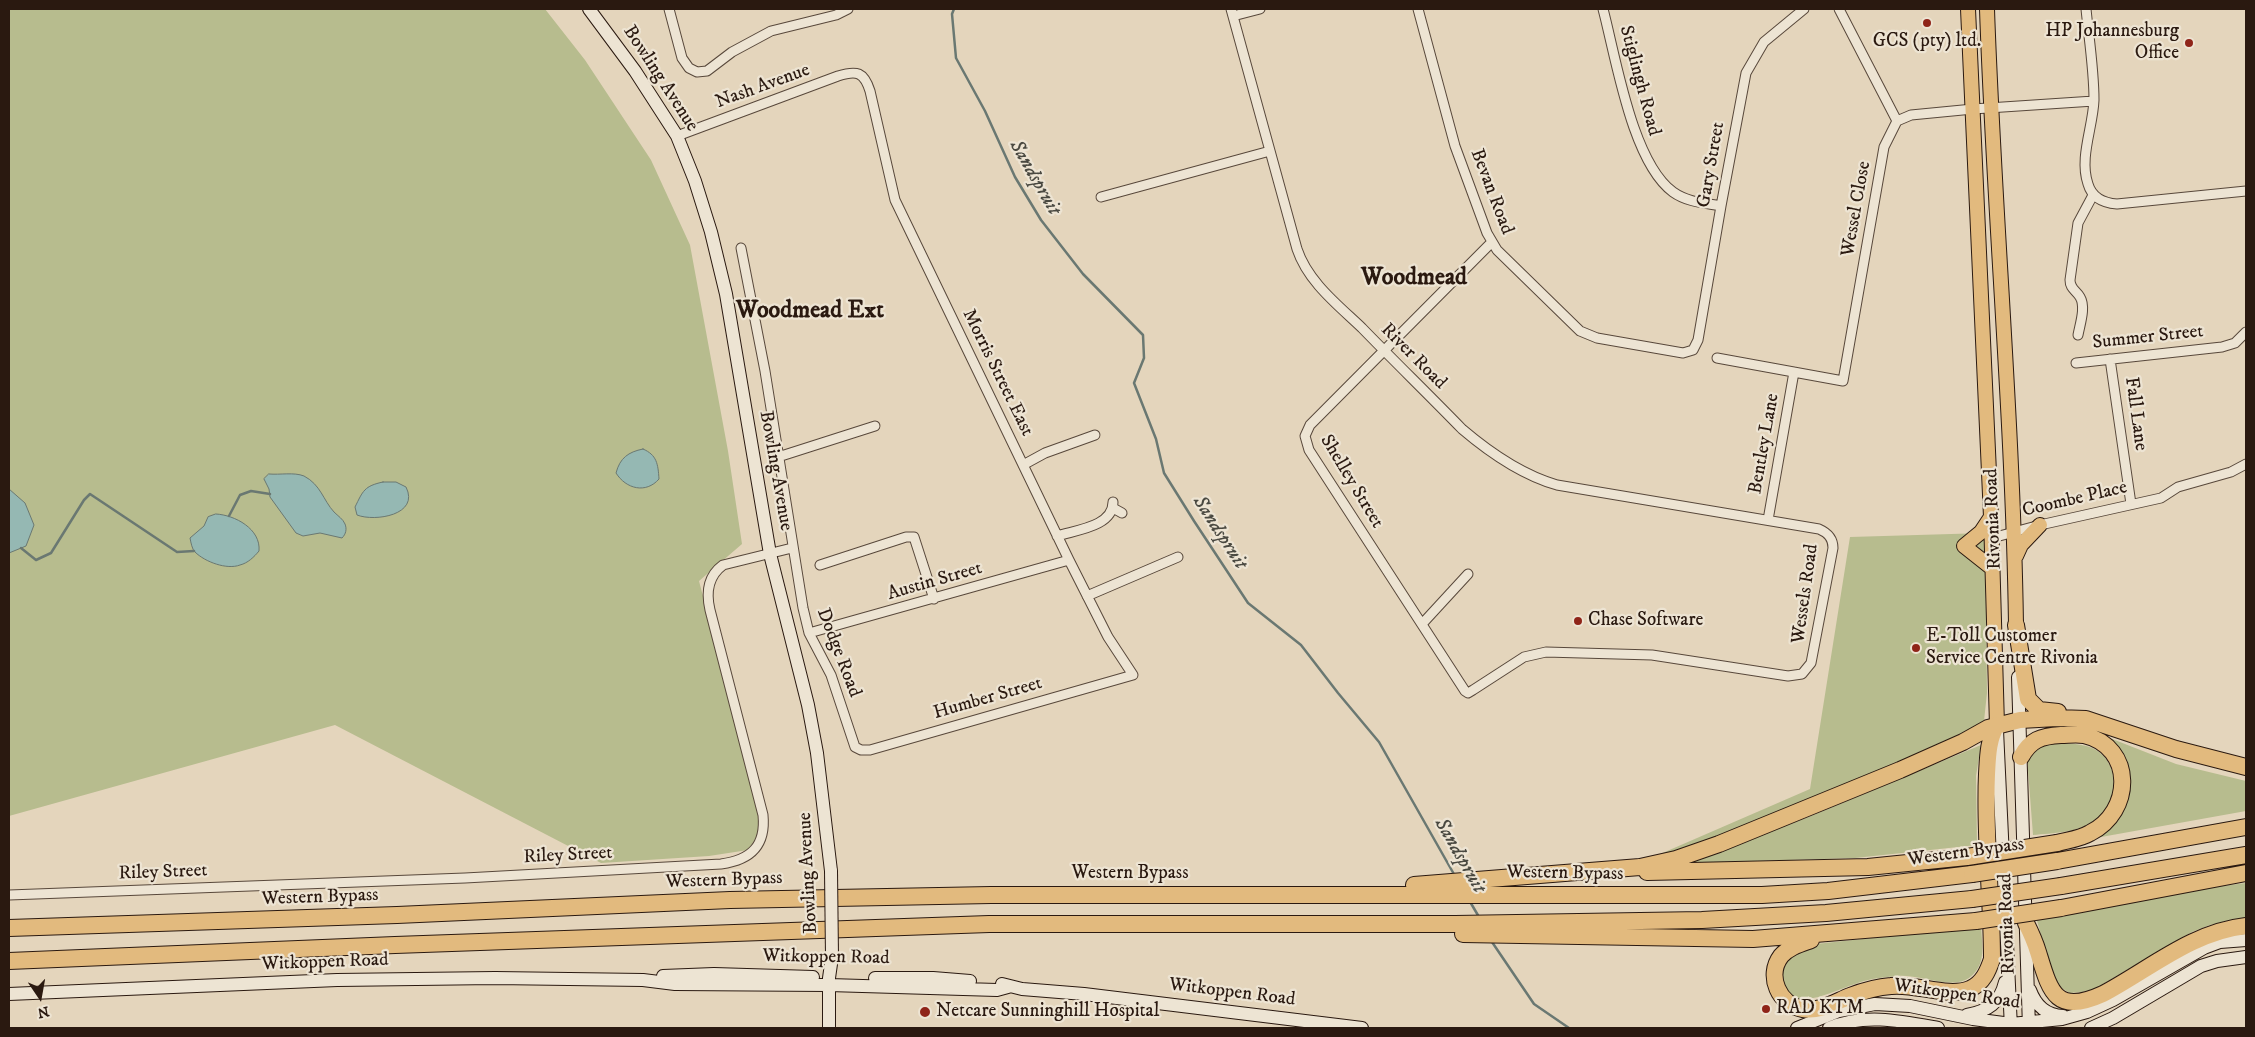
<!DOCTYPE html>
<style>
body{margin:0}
#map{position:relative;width:2255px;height:1037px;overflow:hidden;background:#e4d5bc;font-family:"IM FELL DW Pica",serif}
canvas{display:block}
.frame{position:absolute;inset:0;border:10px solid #2a1910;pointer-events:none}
.north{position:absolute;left:15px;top:972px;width:50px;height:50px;-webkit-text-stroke:4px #ede4d3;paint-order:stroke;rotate:168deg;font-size:14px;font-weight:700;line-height:20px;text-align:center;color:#2a1910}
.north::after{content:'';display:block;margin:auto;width:18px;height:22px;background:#2a1910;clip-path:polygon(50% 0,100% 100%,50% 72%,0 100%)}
</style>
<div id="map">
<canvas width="2255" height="1037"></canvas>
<div class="frame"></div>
<div class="north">N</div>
</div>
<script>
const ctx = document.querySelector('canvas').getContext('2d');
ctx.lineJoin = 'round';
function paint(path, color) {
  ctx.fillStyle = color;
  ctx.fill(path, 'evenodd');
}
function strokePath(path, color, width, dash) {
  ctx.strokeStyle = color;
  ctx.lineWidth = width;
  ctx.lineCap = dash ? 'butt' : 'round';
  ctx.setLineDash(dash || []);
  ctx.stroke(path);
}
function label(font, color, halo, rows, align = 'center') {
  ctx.font = font + ' "IM FELL DW Pica",serif';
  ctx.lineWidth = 4.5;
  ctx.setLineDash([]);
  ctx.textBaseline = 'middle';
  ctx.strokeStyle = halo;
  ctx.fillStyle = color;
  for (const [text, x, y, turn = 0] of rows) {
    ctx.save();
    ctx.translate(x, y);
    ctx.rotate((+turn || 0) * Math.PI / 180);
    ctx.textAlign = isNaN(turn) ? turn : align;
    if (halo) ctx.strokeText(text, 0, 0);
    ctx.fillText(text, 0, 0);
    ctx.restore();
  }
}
const green = new Path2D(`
 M9 9H545L585 60 651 160 690 245 728 451 742 544 699 581 763 827 748 850 709 856 601 863 335 725 9 816Z
 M1985 533 1987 693 1984 721 1980 728 1717 840 1651 858 1810 789 1850 537Z
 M2102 735 2176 764 2246 781V811L2090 839 2127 799Z
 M2062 743C2074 744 2086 744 2096 750 2121 765 2118 803 2096 820 2078 833 2053 833 2033 835L2027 757C2035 745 2049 744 2062 743Z
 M1981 745 1976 776 1977 845 1855 858 1689 863 1811 816Z
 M2246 883V918L2210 925 2192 932 2091 991 2070 993 2061 988 2051 972 2036 917 2158 894Z
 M1981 926C1982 945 1987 965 1969 978 1953 990 1917 974 1898 976 1887 977 1875 978 1864 981 1846 986 1820 1000 1802 999 1793 998 1785 992 1782 984 1779 977 1781 968 1781 961L1807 945Z`);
const water = new Path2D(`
 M643 449C657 455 658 464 659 479 646 494 626 489 616 473 620 458 628 452 643 449Z
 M269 474C280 475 294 472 304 476 321 485 323 500 334 512 338 516 343 519 345 524 347 529 346 534 342 538L320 533 303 536 296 533 270 497 269 489 264 479Z
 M383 482H396L406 487C420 515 375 522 357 515L355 507C363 491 364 486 383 482Z
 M9 489 25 503 34 525 26 546 9 553Z
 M216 514C235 515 261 529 259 551 254 557 248 563 240 565 227 570 205 562 195 552 192 549 191 543 190 538L204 526 208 517Z`);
const stream = new Path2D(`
 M954 9 952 14 956 58 985 111 1015 177 1041 220 1083 274 1143 335 1144 358 1134 383 1156 439 1164 473 1194 521 1248 603 1301 645 1338 693 1379 742 1455 876
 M229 516 240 495 251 491 270 494
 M21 548 36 560 51 553 84 500 90 494 177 552 194 551
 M1469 900 1479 917
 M1492 942 1534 1004 1569 1028`);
const street = new Path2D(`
 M669 9 682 58 689 68 697 72 707 71 732 52 771 31 836 15 848 9
 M1231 9 1297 249C1308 282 1338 305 1362 328 1395 362 1429 395 1462 429 1489 452 1522 475 1557 485L1819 529C1828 533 1833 538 1833 548L1811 663 1802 674 1788 676 1652 655 1546 652 1524 657 1473 690 1468 693 1465 691 1309 450 1305 436 1310 425 1491 243
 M1418 9 1455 146 1487 233 1497 250 1580 331 1597 338 1683 353 1693 350 1698 340 1721 206 1746 73 1764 42 1804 9
 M1603 9C1616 58 1632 162 1673 192 1687 202 1704 203 1721 206
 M1839 9 1897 121
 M2086 9C2089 39 2094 70 2094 100 2093 127 2079 158 2088 184 2092 198 2104 203 2117 204L2246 191
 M1233 16 1260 9
 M677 136 838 76C857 70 864 72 870 91L895 200 1069 560 1108 637 1133 675 870 750H861L855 747 831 675 809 633 803 608 765 371 741 248
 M1101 197 1270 151
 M2078 335C2080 324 2086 307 2080 297 2076 290 2070 289 2070 280L2078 223 2093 195
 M1717 358 1843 381 1884 147 1897 121 1911 115 1973 109 2094 101
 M2110 359 2131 504
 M2076 363 2222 347 2235 343 2246 332
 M778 457 875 426
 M1023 465 1045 453 1095 435
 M1113 508 1122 513
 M1768 520 1794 372
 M1057 536C1075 530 1113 527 1113 502
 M1992 538 2040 525 2161 498 2178 487 2231 472 2246 464
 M820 565 906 537H914L934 599
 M1087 596 1178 557
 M1422 624 1468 574
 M809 633 1069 560
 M9 895 465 878 721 864C751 860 766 846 763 815L710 610C706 593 708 576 723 565L792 548`);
const secondary = new Path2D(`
 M589 9 635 71 677 136 695 181 711 232 726 294 770 554 808 705 817 753 831 871
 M2018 677 2029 1028
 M1997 730 2011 1028
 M663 976 714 974 813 977
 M875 978H933L970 981
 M1002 984 1022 989 1084 994 1362 1028
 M2030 990C2036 1006 2046 1015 2063 1016
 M9 994 337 980 495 978 643 980 675 984 829 985 997 990 1008 987
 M1967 1015C1988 1011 2000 1003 2005 982
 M829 1028V978L832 957
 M1797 1028 1839 1011 1875 1004 1910 1006 1973 1019 2011 1024 2062 1019 2087 1012 2113 1000 2204 948 2220 942 2246 940
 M1829 1028C1865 1013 1901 1021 1938 1028
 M2091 1028 2113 1018 2201 966 2217 961 2246 957`);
const primary = new Path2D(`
 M1968 9 1991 517 1997 725
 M1987 9C1994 214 2013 419 2016 625
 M1991 517 1981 532 1964 546 1993 569
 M2016 556 2021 545 2040 525`);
const highway = new Path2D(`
 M2016 625 2028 699 2039 710 2058 712
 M2021 757C2030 740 2041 736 2061 735 2068 735 2076 734 2084 735 2135 747 2133 812 2090 833 2080 839 2068 840 2057 843
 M2057 861 2246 827
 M1647 872 1868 867 1967 857
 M1414 885 1640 867 1676 859 1719 844 1900 770 1963 742 1988 728 2020 720 2057 718 2086 719 2176 749 2246 767
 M2061 886 2246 855
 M2061 908 2246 873
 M2026 923C2031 933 2035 942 2038 952 2050 991 2055 1016 2103 994 2150 969 2192 932 2246 926
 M9 928 397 915 730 900 991 895H1762L1828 891 1972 874
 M1463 934 1753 939 1976 921
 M1811 940C1800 944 1789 947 1781 956 1766 976 1779 1005 1803 1009 1820 1012 1835 1002 1850 996 1863 991 1877 987 1891 986 1915 983 1948 998 1970 989 1983 983 1988 971 1992 959 1992 897 1984 836 1987 774 1988 757 1988 740 1997 725
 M9 961 395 945 989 924H1455L1702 920 1826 913 1972 899`);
const secondaryBridge = new Path2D(`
 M831 871 832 957`);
const highwayBridge = new Path2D(`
 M1967 857 2057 843
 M1972 874 2057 861
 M1972 899 2061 886
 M1976 921 2061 908`);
const markers = [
 [1927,23,5,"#8f2418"],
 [2189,43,5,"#8f2418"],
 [1578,621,5,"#8f2418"],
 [1916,648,5,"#8f2418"],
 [1766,1009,5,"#8f2418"],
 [925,1012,6,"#8f2418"]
];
const poiNames = [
 ["HP Johannesburg",2179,32,"right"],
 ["Office",2179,54,"right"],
 ["GCS (pty) ltd.",1927,42,"center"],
 ["Chase Software",1588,621],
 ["E-Toll Customer",1926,637],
 ["Service Centre Rivonia",1926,659],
 ["RAD KTM",1776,1009],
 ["Netcare Sunninghill Hospital",936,1012]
];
const streetNames = [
 ["Bowling Avenue",660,79,57],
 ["Stiglingh Road",1639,81,75],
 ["Nash Avenue",763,87,-20],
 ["Gary Street",1712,165,-80],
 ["Bevan Road",1491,192,69],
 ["Wessel Close",1857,209,-80],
 ["Summer Street",2148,338,-6],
 ["River Road",1413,357,45],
 ["Morris Street East",997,373,64],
 ["Fall Lane",2135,414,82],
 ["Bentley Lane",1765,444,-80],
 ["Bowling Avenue",775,471,80],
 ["Shelley Street",1351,482,59],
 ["Coombe Place",2075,500,-13],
 ["Rivonia Road",1994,519,-92],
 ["Austin Street",935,582,-16],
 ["Wessels Road",1806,594,-82],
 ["Dodge Road",838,653,69],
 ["Humber Street",988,699,-16],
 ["Western Bypass",1966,853,-8],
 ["Riley Street",568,856,-3],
 ["Riley Street",163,873,-2],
 ["Bowling Avenue",809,873,-93],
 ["Western Bypass",1130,874],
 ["Western Bypass",1565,874,1],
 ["Western Bypass",724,881,-2],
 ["Western Bypass",320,898,-2],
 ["Rivonia Road",2008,924,-92],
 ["Witkoppen Road",826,958,1],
 ["Witkoppen Road",325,963,-2],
 ["Witkoppen Road",1232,993,7],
 ["Witkoppen Road",1957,995,8]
];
const waterNames = [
 ["Sandspruit",1034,178,60],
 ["Sandspruit",1219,533,57],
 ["Sandspruit",1459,856,60]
];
const districtNames = [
 ["Woodmead",1414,279],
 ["Woodmead Ext",810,312]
];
paint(green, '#b7bc8e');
paint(water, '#95b8b3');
strokePath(water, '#6a7872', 1);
strokePath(stream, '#6a7872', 2.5);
strokePath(street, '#58483b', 11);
strokePath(secondary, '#2a1910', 14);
strokePath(primary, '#2a1910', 16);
strokePath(highway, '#2a1910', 18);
strokePath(street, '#ede4d3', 9);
strokePath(secondary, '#ede4d3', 12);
strokePath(primary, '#e2ba7e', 14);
strokePath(highway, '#e2ba7e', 16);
strokePath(secondaryBridge, '#2a1910', 14, []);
strokePath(highwayBridge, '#2a1910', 18, []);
strokePath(secondaryBridge, '#ede4d3', 12);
strokePath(highwayBridge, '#e2ba7e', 16);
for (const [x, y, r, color] of markers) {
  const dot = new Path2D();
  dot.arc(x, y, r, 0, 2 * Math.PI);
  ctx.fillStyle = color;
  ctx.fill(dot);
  strokePath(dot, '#ede4d3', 2);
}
label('19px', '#2a1910', '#ede4d3', poiNames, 'left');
label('19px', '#2a1910', '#ede4d3', streetNames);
label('italic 20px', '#4a4941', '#ede4d3', waterNames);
label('bold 24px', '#2a1910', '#ede4d3', districtNames);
</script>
